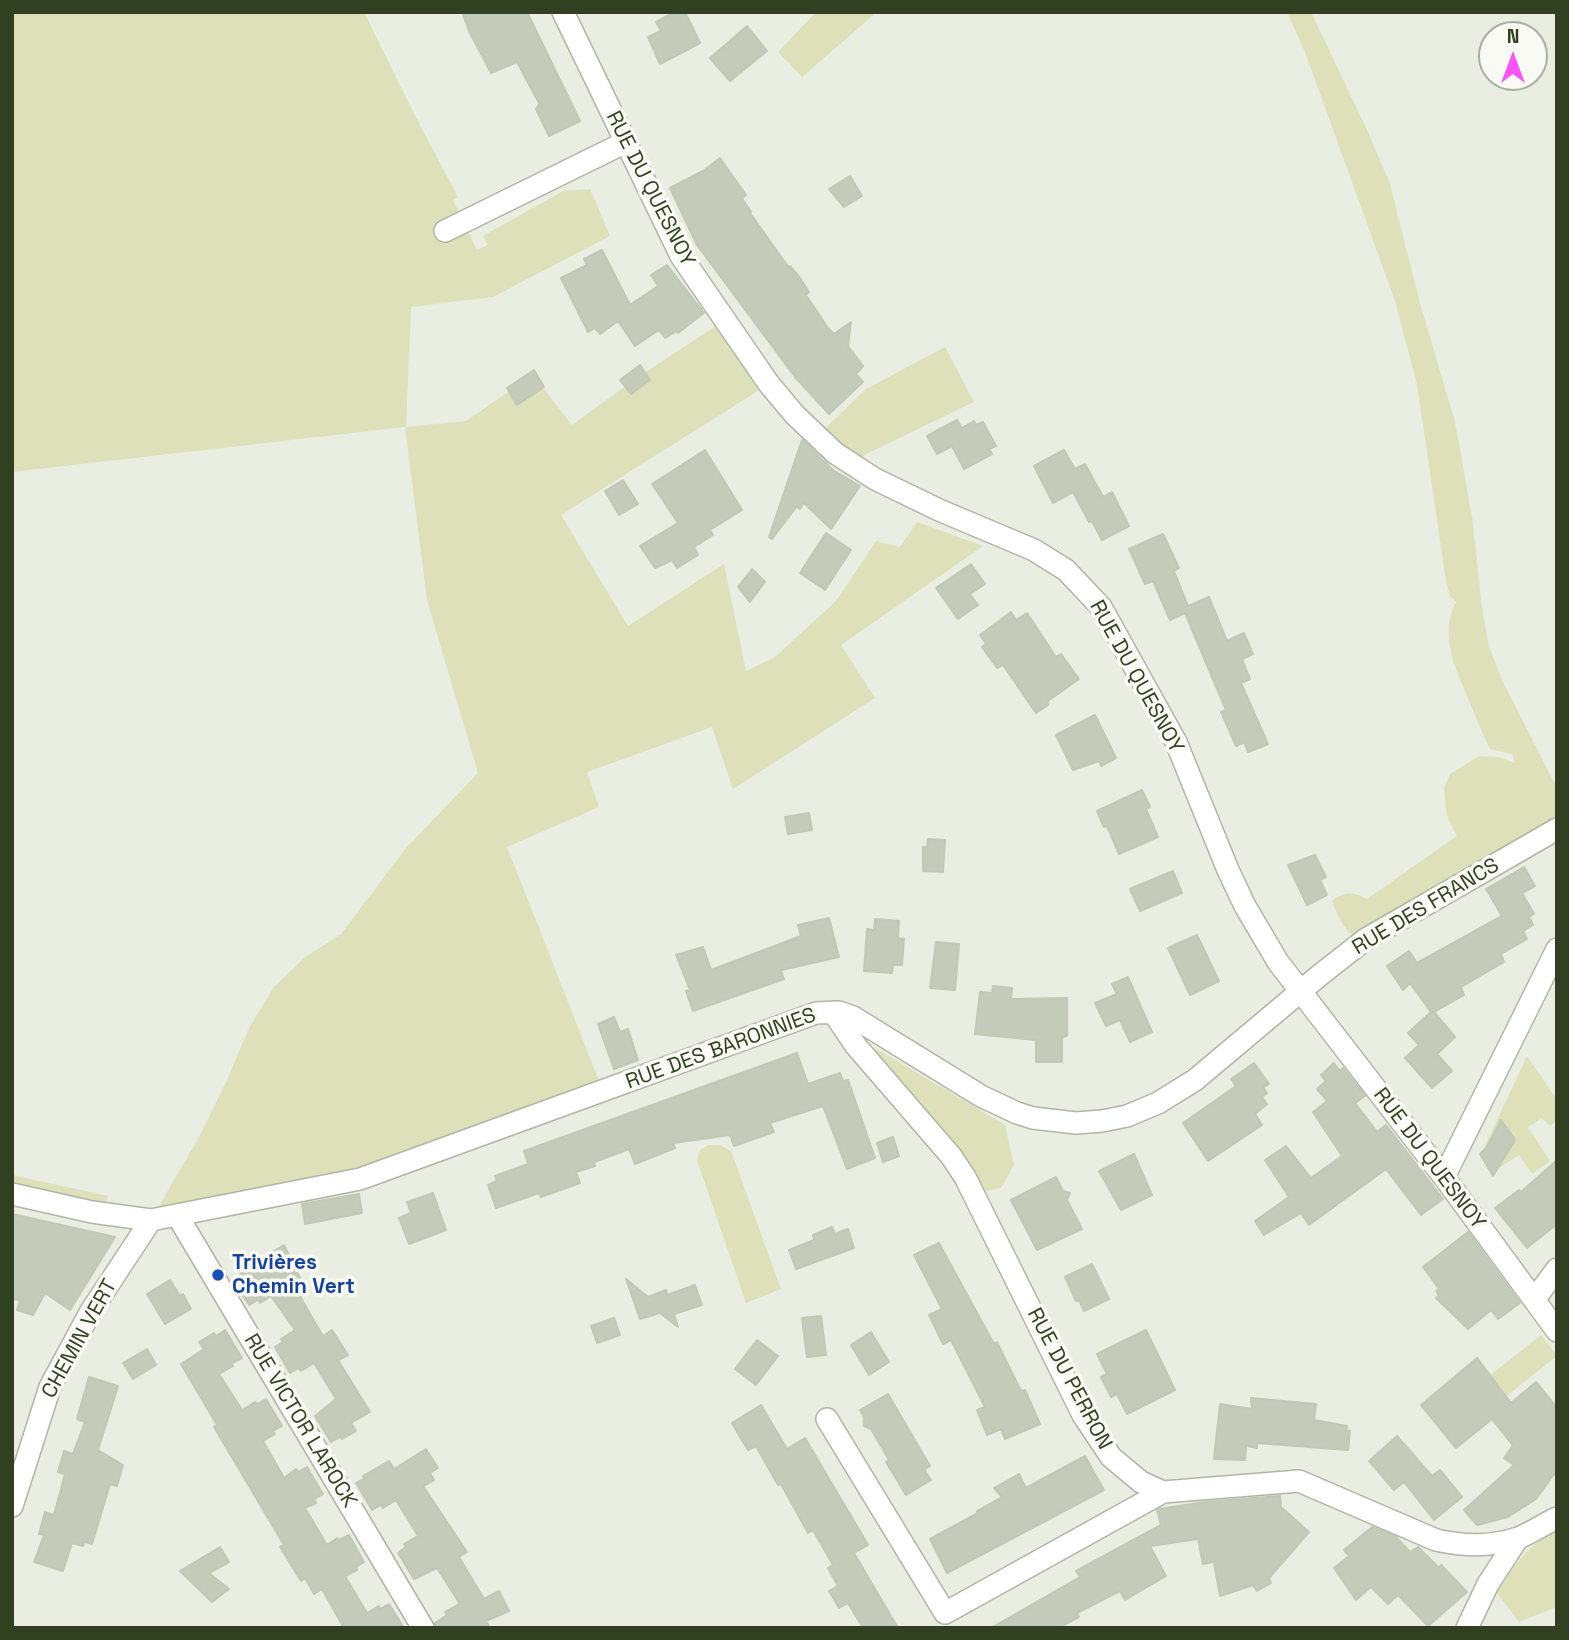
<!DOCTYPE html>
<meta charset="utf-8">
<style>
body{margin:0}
#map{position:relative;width:1569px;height:1640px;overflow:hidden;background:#eaede2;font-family:"Space Grotesk",sans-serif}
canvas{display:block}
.frame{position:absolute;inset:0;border:14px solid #304021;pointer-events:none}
.north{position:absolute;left:1478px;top:21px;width:70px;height:70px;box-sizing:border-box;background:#f8faf3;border:2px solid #a8b09f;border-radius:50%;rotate:0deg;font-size:19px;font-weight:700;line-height:28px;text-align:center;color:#304021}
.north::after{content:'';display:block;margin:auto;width:24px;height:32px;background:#fa54f6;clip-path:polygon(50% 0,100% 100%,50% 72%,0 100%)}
</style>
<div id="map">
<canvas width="1569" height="1640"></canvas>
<div class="frame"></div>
<div class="north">N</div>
</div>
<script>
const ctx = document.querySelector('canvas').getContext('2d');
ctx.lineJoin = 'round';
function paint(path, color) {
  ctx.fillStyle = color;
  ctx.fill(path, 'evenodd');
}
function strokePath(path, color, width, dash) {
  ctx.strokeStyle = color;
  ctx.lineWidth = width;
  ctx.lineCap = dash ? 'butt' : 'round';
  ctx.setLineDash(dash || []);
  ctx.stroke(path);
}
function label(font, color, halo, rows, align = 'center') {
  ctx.font = font + ' "Space Grotesk",sans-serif';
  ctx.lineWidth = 7;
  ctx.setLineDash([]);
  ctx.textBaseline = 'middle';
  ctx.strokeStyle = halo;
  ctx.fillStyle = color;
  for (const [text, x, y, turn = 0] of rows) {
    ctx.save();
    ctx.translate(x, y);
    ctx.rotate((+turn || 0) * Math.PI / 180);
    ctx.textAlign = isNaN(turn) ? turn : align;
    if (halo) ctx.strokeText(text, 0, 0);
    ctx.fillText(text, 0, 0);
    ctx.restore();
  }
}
const green = new Path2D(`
 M12 12H364L413 112 458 197 453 200 477 250 488 245 483 236 563 191 590 189 610 236 493 297 411 307 406 427 466 421 533 375 572 425 638 377 725 320 769 384 561 515 628 626 724 564 746 671 775 657 836 601 876 541 900 547 917 522 983 546 841 645 875 698 733 789 712 727 587 772 599 807 507 847 603 1091 360 1179 151 1220 199 1137 227 1080 249 1028 274 987 304 958 341 934 406 848 478 773 427 600 405 427 12 472Z
 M816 12H877L802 77 778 52Z
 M1287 12H1311L1368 132 1390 184 1420 303 1455 422 1472 516 1482 608 1489 646 1501 678 1557 788V830L1355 937C1342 928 1338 916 1332 901 1345 891 1353 892 1367 899L1457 836 1449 821 1446 810 1444 788 1450 774 1479 756 1498 757 1515 763 1512 754 1490 749C1483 735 1478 722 1472 708 1459 675 1437 638 1456 602L1450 596 1446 581 1417 384 1395 301 1305 52Z
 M945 347 974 402 864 455 854 466 816 437 866 389Z
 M875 1048 1005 1125 1014 1165 1001 1188 974 1194 868 1059Z
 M1527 1056 1557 1100V1121L1550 1126 1542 1118 1528 1127 1550 1161 1532 1174 1519 1155 1499 1168 1484 1148Z
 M709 1145H720L731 1151 781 1289 746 1303 697 1160 700 1150Z
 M12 1175 108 1196 104 1213 12 1194Z
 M1541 1335 1557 1356 1504 1398 1488 1377Z
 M1557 1530V1607L1519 1622 1497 1593C1512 1568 1530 1542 1557 1530Z`);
const building = new Path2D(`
 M462 12H527L580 121 549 136 536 109 541 102 539 103 517 62 491 73 469 31Z
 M675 12H685L700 43 660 64 648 37 661 31 656 22Z
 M747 26 767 51 730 81 710 58Z
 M720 158 746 195 742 198 751 212 750 213 789 268 790 266 800 278 809 292 806 295 828 328 834 334 851 322 848 346 863 366 856 374 863 382 829 414 795 377 697 245 670 188 703 171Z
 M850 176 862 196 844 207 829 189Z
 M602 250 630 305 658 286 651 275 667 265 704 313 678 333 677 331 665 338 659 330 635 346 618 321 600 334 595 328 588 332 561 278 587 265 584 259Z
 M640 365 650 380 631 394 620 380Z
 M534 370 544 387 517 405 507 388Z
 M957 420 962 428 974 421 976 425 983 422 996 446 989 449 992 454 964 469 952 446 937 454 927 436Z
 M802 440 833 470 860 486 831 529 804 503 800 509 797 506 772 539 769 537Z
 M705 450 742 510 710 530 713 535 694 547 698 555 677 568 672 560 655 568 640 546 678 523 652 484Z
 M1064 450 1075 469 1085 464 1103 497 1112 492 1129 526 1102 540 1092 521 1089 522 1073 492 1053 503 1034 466Z
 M623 480 638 504 619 515 605 491Z
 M826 533 851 550 825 590 800 573Z
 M1163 534 1179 568 1174 571 1188 606 1209 597 1227 641 1244 633 1253 654 1242 659 1250 679 1241 683 1268 744 1248 752 1244 742 1236 746 1221 712 1226 710 1185 613 1170 620 1153 581 1145 584 1129 549Z
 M971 564 985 584 970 594 978 605 958 619 936 588Z
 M752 569 765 582 750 602 738 587Z
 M1011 612 1016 620 1027 613 1056 657 1061 654 1079 679 1048 701V705L1036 713 1003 665 997 668 982 647 986 644 980 635Z
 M1095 715 1116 758 1101 766 1099 761 1073 770 1056 735Z
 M1142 790 1150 807 1146 809 1158 837 1119 854 1107 826 1104 827 1097 811Z
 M809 813 812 830 788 834 785 817Z
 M928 839 945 840 943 872 923 871V847H927Z
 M1315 855 1326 877 1320 880 1327 895 1307 905 1288 865Z
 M1524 867 1535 886 1522 893 1534 914 1529 917 1533 925 1523 931 1527 939 1501 954 1504 962 1461 987 1464 995 1434 1012 1455 1037 1437 1054 1452 1071 1432 1088 1405 1058 1419 1045 1408 1033 1431 1012 1410 983 1403 990 1387 966 1409 951 1417 963 1502 916 1486 889Z
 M1173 871 1182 893 1140 911 1130 889Z
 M829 918 839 957 781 970 784 979 693 1011 686 991 690 990 676 955 703 947 711 970 801 936 798 925Z
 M875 919 899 921 898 938 904 939 902 965H893L892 973 864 971 867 929 874 930Z
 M1197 935 1219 981 1190 995 1168 948Z
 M936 942 959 944 955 990 930 988Z
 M1128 977 1152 1032 1130 1042 1120 1020 1106 1026 1095 1003 1117 994 1112 984Z
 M993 986 1012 988 1011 999 1067 998V1036L1062 1037V1062H1036V1040L975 1034 980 992 992 993Z
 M614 1017 620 1032 628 1029 638 1060 614 1069 598 1024Z
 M797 1053 808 1084 840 1073 843 1081 848 1080 875 1158 847 1169 823 1106 770 1123 774 1132 734 1146 730 1135 673 1143 675 1148 635 1164 629 1149 594 1162 595 1166 576 1172 580 1183 541 1197 539 1193 496 1208 488 1185 497 1181 495 1176 528 1164 524 1151Z
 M1254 1063 1269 1084 1263 1087 1267 1093 1262 1097 1267 1104 1255 1114 1262 1125 1208 1161 1183 1123 1236 1086 1231 1079Z
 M1334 1063 1340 1071 1343 1068 1365 1096 1355 1103 1377 1132 1386 1125 1443 1199 1421 1215 1386 1169 1309 1225 1301 1213 1264 1235 1255 1221 1289 1197 1265 1160 1286 1146 1311 1178 1342 1156 1313 1112 1327 1101 1317 1089 1326 1081 1321 1075Z
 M1501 1120 1515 1140 1493 1176 1480 1154 1487 1147Z
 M893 1137 899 1156 883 1162 877 1143Z
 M1134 1154 1152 1195 1121 1210 1099 1171Z
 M1557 1160V1224L1527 1248 1495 1208 1519 1190 1521 1192Z
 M1056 1177 1063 1191 1070 1193 1067 1200 1082 1229 1037 1250 1011 1200Z
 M433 1193 446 1230 409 1244 399 1218 411 1213 407 1202Z
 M359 1194 362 1213 305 1224 302 1204Z
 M12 1214 115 1237 70 1310 45 1293 33 1315 17 1310 20 1300 12 1299Z
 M832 1227 835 1234 848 1229 854 1248 796 1269 789 1250 814 1240 813 1235Z
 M1468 1232 1520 1303 1498 1319 1491 1310 1468 1329 1436 1298 1439 1296 1436 1291 1439 1289 1423 1267Z
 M939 1243 994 1344 997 1342 1021 1391 1025 1390 1040 1424 1005 1439 1001 1429 987 1435 977 1410 985 1407 951 1340 943 1344 929 1315 942 1309 914 1255Z
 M284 1245 302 1282 296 1286 303 1302 323 1336 332 1330 348 1355 338 1360 370 1412 351 1423 356 1431 342 1439 340 1437 331 1442 315 1416 336 1399 314 1363 301 1371 299 1368 290 1373 275 1347 283 1342 281 1339 295 1330 271 1296 260 1303 258 1300 249 1305 232 1279 242 1273 240 1271Z
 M1092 1264 1109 1299 1084 1311 1079 1300 1076 1301 1065 1277Z
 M626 1279 648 1297 666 1290 667 1295 695 1285 702 1305 674 1314 678 1327 660 1313 640 1319Z
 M170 1280 180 1296 183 1294 191 1309 165 1324 147 1294Z
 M821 1316 826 1355 807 1357 802 1318Z
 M614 1318 620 1335 597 1343 591 1326Z
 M225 1330 242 1358 232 1363 233 1366 219 1374 242 1410 255 1402 257 1404 266 1399 282 1426 273 1431 275 1434 263 1441 284 1478 296 1469 298 1472 307 1467 323 1494 314 1499 316 1503 305 1508 327 1545 337 1538 339 1540 349 1535 364 1562 356 1567 357 1570 345 1576 367 1613 379 1606 380 1609 389 1604 404 1628H344L322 1589 314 1594 305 1578 301 1581 280 1547 284 1545 214 1427 217 1425 181 1364 204 1349 199 1342 214 1333 216 1336Z
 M1146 1330 1175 1390 1127 1414 1117 1394 1111 1397 1101 1377 1107 1374 1097 1354Z
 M871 1332 889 1362 869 1375 851 1345Z
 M757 1340 778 1356 756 1385 735 1369Z
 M147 1349 156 1365 133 1379 123 1363Z
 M1477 1358 1511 1403 1536 1382 1557 1408V1470L1536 1499 1508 1517 1477 1525 1464 1510 1514 1465 1504 1458 1513 1445 1492 1419 1456 1448 1421 1405Z
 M89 1377 118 1386 98 1450 123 1465 117 1486 110 1484 92 1544 84 1542 83 1546 72 1543 63 1571 34 1562 44 1535 39 1534 45 1512 54 1515 65 1474 58 1472 64 1451 73 1454 85 1422 77 1419Z
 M888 1394 930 1466 924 1469 931 1480 906 1495 886 1462 889 1460 871 1429 864 1426V1417L860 1410Z
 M1251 1398 1316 1404 1314 1420 1347 1426 1346 1430 1350 1431 1348 1450 1257 1443V1448L1246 1446 1245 1460 1214 1459 1220 1404 1252 1409Z
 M761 1405 787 1449 805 1438 868 1545 854 1553 898 1628H863L848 1603 839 1608 829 1591 838 1586 828 1568 833 1565 813 1530 808 1533 781 1484 778 1485 756 1446 748 1450 732 1423Z
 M1397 1436 1432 1476 1440 1470 1462 1497 1434 1520 1404 1482 1394 1490 1369 1461Z
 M426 1449 438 1468 430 1473 434 1480 423 1486 467 1552 459 1557 484 1599 499 1591 509 1611 486 1621 490 1628H436L435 1623 447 1615 445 1612 460 1604 437 1568 414 1579 398 1553 406 1547 404 1544 418 1536 396 1500 383 1508 381 1505 372 1510 356 1483 365 1478 363 1476 389 1461 394 1469Z
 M1085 1456 1104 1490 947 1573 930 1539 978 1513 977 1511 1002 1497 994 1488 1019 1474 1026 1488Z
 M1280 1496 1281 1507 1309 1532 1269 1578 1271 1583 1257 1591 1253 1585 1220 1596 1214 1562 1203 1564 1198 1539 1150 1546 1166 1576 1125 1600 1120 1591 1077 1613 1079 1617 1058 1628H991L1080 1577 1076 1571 1161 1525 1157 1510 1159 1509 1205 1502Z
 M1372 1527 1396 1537 1410 1552 1418 1547 1439 1568 1441 1565 1467 1592 1428 1626 1398 1595 1388 1604 1371 1587 1356 1600 1334 1568 1349 1556 1344 1550Z
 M220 1547 229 1562 209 1573 229 1589 212 1602 180 1571Z`);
const minor = new Path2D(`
 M563 12 681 256 769 384 795 415 835 453 875 479 939 510 1034 550 1066 570 1101 607 1176 742 1228 870 1245 906 1278 962 1444 1177 1557 1331
 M445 231 626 142
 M833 1012 856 1046 951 1156 965 1177 1083 1415 1111 1457 1141 1482 1163 1492 1299 1481 1436 1540C1463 1546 1492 1547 1518 1538 1531 1533 1544 1524 1557 1518
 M1444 1177 1557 949
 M12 1194 92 1212 151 1220 360 1179 816 1013 839 1012 853 1017 981 1096 1017 1113 1033 1118 1076 1123 1102 1121 1127 1116 1158 1103 1195 1080 1320 975 1366 939 1557 829
 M177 1215 423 1628
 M1534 1300 1557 1269
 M827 1419 945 1613 1163 1492
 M12 1506 50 1387 91 1311 151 1220
 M1467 1628 1488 1584 1518 1538`);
const markers = [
 [218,1275,7,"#1a4fb4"]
];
const streetNames = [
 ["RUE DU QUESNOY",650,189,63],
 ["RUE DU QUESNOY",1136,677,61],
 ["RUE DES FRANCS",1426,907,-31],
 ["RUE DES BARONNIES",721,1049,-20],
 ["RUE DU QUESNOY",1429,1159,53],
 ["CHEMIN VERT",80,1339,-61],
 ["RUE DU PERRON",1069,1379,62],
 ["RUE VICTOR LAROCK",300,1421,59]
];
const transitNames = [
 ["Trivières",232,1263],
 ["Chemin Vert",232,1287]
];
paint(green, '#dee0ba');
paint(building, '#c5cbba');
strokePath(building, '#c1c8b4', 2);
strokePath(minor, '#aeb6a4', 24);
strokePath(minor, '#fff', 21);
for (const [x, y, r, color] of markers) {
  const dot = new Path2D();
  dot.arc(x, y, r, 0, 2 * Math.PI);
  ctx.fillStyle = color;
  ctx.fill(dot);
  strokePath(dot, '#f8faf3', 2.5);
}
label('21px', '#304021', '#f8faf3', streetNames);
label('bold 21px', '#164399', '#f8faf3', transitNames, 'left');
</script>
